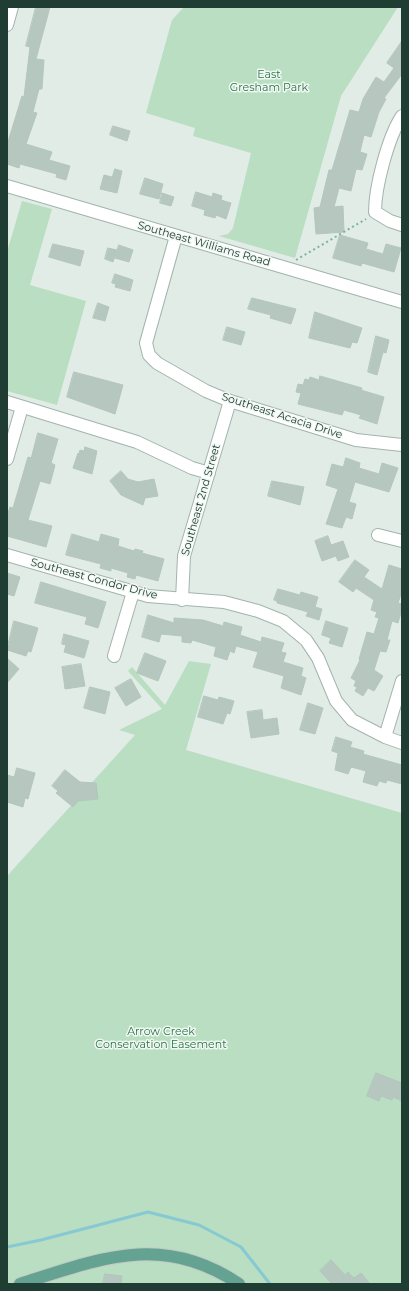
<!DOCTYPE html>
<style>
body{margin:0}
#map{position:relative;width:409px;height:1291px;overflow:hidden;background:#e1ece6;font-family:Montserrat,sans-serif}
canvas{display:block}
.frame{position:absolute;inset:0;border:8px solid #203d34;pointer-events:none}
</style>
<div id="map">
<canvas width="409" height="1291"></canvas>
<div class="frame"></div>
</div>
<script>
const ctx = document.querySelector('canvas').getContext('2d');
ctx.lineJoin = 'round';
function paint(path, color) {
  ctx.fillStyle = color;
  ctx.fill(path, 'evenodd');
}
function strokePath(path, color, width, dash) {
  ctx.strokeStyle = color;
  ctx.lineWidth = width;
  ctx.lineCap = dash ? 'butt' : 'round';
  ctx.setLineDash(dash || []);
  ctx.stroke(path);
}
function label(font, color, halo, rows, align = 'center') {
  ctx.font = font + ' Montserrat,sans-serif';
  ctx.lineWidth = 3;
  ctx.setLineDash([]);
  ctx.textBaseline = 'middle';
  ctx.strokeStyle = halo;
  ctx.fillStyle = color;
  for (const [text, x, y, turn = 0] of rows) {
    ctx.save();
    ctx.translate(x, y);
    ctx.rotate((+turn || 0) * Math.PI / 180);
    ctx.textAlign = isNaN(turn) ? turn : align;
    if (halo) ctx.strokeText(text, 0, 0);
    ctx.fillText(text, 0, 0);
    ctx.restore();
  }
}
const green = new Path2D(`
 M184 7H398L341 96 295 258 219 236 228 234 233 228 251 153 193 136 195 128 146 113 172 20Z
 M22 201 52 209 30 285 86 301 57 405 7 391V252Z
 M189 661 211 664 186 750 402 813V1284H7V876L135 735 119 730 162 709 128 671 132 667 165 705Z`);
const stream = new Path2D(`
 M7 1247 41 1240 148 1212 199 1225 241 1247 270 1284`);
const building = new Path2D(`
 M36 7H50L36 59 44 60 42 89H39L33 112 37 113 26 144 52 152 49 160 70 166 66 180 56 177 57 174 20 164 19 168 7 164V145L22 96 24 97 30 47 26 46Z
 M402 41V74L384 98 386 99 379 112 371 137 364 135 360 152 367 154 362 170 356 169 351 191 339 188 334 207 343 206 344 232 316 234 314 208 320 207 329 170H332L350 110 359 112 363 99 376 77 384 82 394 68 387 63Z
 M113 126 130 131 127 141 110 135Z
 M115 169 122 171 117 193 100 189 104 175 112 177Z
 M145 178 163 184 159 199 140 194Z
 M196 192 212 197 213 193 222 196 221 200 231 203 226 219 216 215 215 218 204 215 205 210 192 206Z
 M162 193 174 197 171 206 160 203Z
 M340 235 368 243 366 249 383 254 386 244 401 248 394 272 362 263 361 266 333 258Z
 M53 244 84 251 80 266 49 257Z
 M119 245 133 250 129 262 115 258Z
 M108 248 117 250 113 262 105 259Z
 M115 274 133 280 130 291 115 287 116 284 112 283Z
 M252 298 296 309 291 324 270 318 271 315 248 309Z
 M98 303 109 307 105 321 93 318Z
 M315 312 362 328 357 343 352 342 350 348 309 338Z
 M227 327 245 332 241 345 223 340Z
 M376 336 389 340 386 353 383 352 377 375 368 372Z
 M74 372 123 385 115 414 67 397Z
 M320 376 362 388 361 390 384 397 377 424 359 418 361 415 344 410 342 415 298 404 301 393 296 392 298 384 303 385 305 379 309 380 310 377 319 380Z
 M38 433 58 439 51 463 55 465 50 484 40 481 28 520 52 526 46 547 7 536V516L10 507 13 508 28 457 31 458Z
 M85 447 97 451 92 474 73 468 78 453 79 454 80 450 84 451Z
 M346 458 360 463 359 468 379 474 382 463 398 468 389 492 355 482 349 502 356 504 352 519 346 517 342 528 326 524 338 489 326 485 332 464 343 467Z
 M121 471 128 479 138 482 154 479 158 496 145 498 143 505 121 495 110 481Z
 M272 481 304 487 300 505 268 496Z
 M72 534 99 542 101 534 119 539 118 546 134 551 135 549 143 551 142 553 164 559 158 581 136 575 135 579 127 577 128 573 111 568V571L100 568 101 564 66 555Z
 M328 536 331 545 343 541 349 557 338 561 336 556 322 561 315 541Z
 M355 560 369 570 364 577 382 589 389 565 402 569V591L398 603 402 604V609L398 623 392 621 387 640H390L386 652 380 651 374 670 383 676 374 691 368 688 363 696 355 691 357 687 354 686 356 681 351 678 360 660 359 659 367 632 374 634 379 618 375 617 377 612 371 610 374 600 356 588 353 592 339 582Z
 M7 573 20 577 14 596 7 594Z
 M41 582 106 602 98 628 85 624 87 617 35 603Z
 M278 589 300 595 301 592 318 597 315 607 322 609 319 620 306 616 308 612 277 603V601L274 600Z
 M148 615 174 623V618L203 620 223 626 224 622 242 627 240 635 261 642 262 637 284 643 281 652 286 653 283 662 303 668 301 676 306 678 301 695 281 688 284 676 253 667 258 652 236 646 234 653 230 651 227 660 214 656 216 647 192 640 191 643 182 642V636L161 634 159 642 142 637Z
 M14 621 38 628 31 652 28 651 26 656 7 650Z
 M326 621 348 628 342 647 329 643 331 638 322 635Z
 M64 634 89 641 84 658 64 652 66 645 62 644Z
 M145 653 166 661 158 681 137 673Z
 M7 658 19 669 7 683Z
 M81 664 85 686 65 689 62 667Z
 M131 679 141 697 126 706 115 688Z
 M90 687 110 692 105 714 84 708Z
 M204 696 218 700 219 697 234 701 230 714 227 713 223 724 198 717Z
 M308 703 323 708 315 734 300 730Z
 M262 710 263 720 277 718 279 734 251 738 247 712Z
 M336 737 352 742 350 747 364 751 363 754 402 765V784L387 780 386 783 379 781 377 786 363 782 366 771 351 767 348 774 335 770 338 753 332 751Z
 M17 768 35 773 28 799 25 798 23 807 7 802V775L14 777Z
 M65 770 80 782 96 783 98 799 78 801 73 807 56 793 58 791 52 786Z
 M376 1073 402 1083V1101L393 1097 392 1100 381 1096 379 1101 367 1096Z
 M331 1260 345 1275 348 1272 354 1278 361 1273 370 1284H332L320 1271Z
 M105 1274 122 1276 121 1284H103Z`);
const path = new Path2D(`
 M296 260 366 219`);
const minor = new Path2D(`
 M7 25 12 7
 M402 116C388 137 375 187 375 212L390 221 402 225
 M7 186 402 302
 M176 236 146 343 149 355 157 363 206 391 230 401 356 440 402 445
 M7 402 137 442 192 468 209 473
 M7 459 22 407
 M378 535 402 541
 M7 555 148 596 224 602 258 611 283 621 306 640 318 658 336 701 352 720 385 737 402 743
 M182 600 184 556 230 401
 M114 656 133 592
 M385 737 402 681`);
const major = new Path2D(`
 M20 1284C99 1259 162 1232 239 1284`);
const parkNames = [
 ["East",269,75],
 ["Gresham Park",269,88],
 ["Arrow Creek",161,1032],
 ["Conservation Easement",161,1045]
];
const streetNames = [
 ["Southeast Williams Road",204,244,16],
 ["Southeast Acacia Drive",282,416,18],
 ["Southeast 2nd Street",201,500,-74],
 ["Southeast Condor Drive",94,579,15]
];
paint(green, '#b9dec2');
strokePath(stream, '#87c9d3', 3);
paint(building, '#b6c7bf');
strokePath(building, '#b3c6bd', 1);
strokePath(minor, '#a3b4ad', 14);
strokePath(major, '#c1c9c6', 14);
strokePath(path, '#80b0a0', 2, [2, 3]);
strokePath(minor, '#fff', 12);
strokePath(major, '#64a391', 12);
label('11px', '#297545', '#f1f8f4', parkNames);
label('11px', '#203d34', '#f1f8f4', streetNames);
</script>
